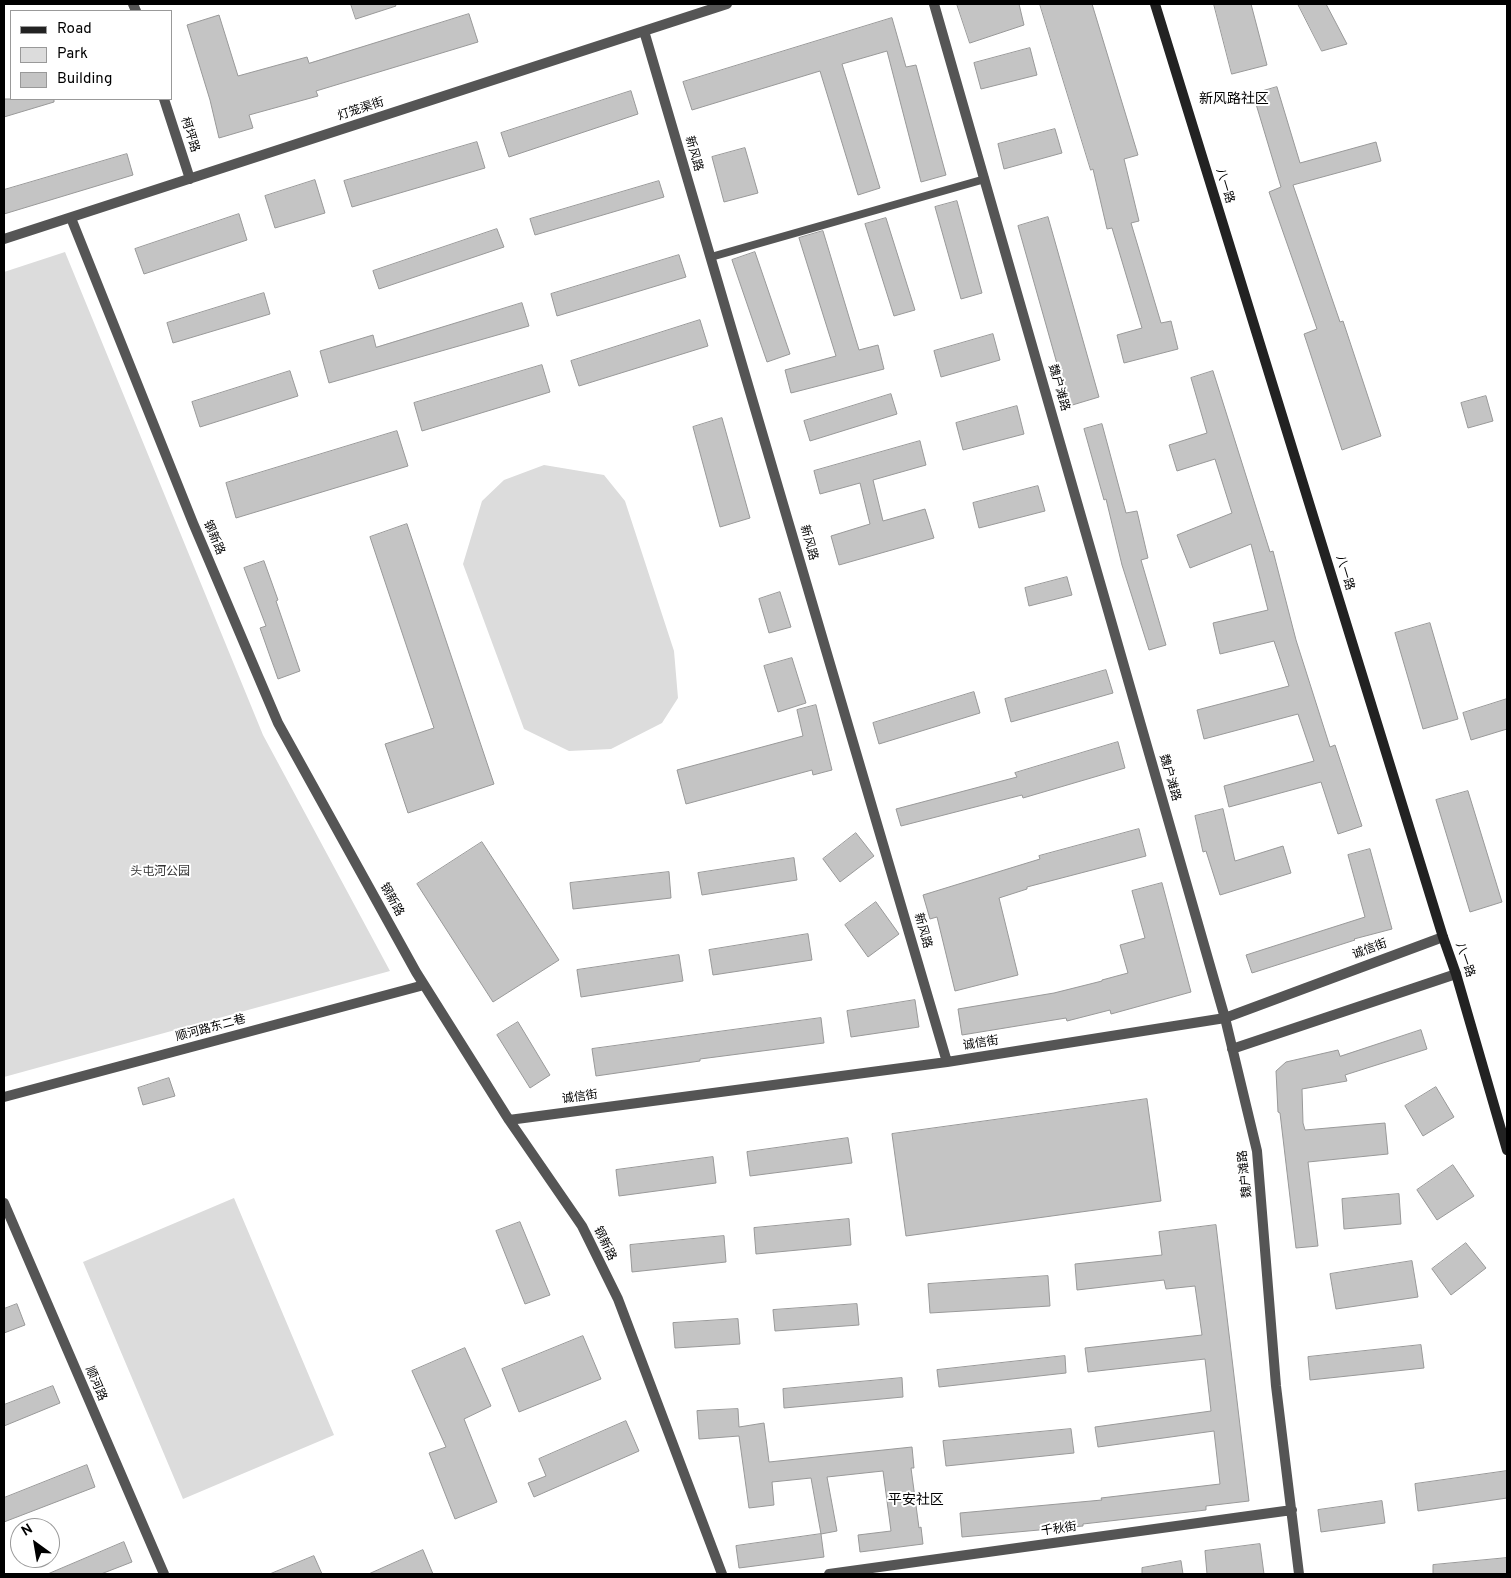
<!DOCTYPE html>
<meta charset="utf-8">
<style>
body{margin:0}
#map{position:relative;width:1511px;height:1578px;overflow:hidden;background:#fff;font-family:Overpass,sans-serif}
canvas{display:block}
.frame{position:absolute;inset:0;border:5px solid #000;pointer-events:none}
.legend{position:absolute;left:10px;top:10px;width:162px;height:90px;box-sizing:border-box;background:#fff;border:1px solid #999;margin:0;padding:6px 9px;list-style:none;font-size:15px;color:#000}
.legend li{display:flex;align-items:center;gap:10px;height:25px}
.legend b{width:25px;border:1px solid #999}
.north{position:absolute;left:10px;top:1518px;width:50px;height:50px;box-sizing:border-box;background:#fff;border:1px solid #999;border-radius:50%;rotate:328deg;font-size:14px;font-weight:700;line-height:20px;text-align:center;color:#000}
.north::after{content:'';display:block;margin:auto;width:18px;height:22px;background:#000;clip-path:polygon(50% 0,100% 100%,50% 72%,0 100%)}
</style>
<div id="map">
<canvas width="1511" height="1578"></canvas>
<div class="frame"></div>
<ul class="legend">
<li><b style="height:6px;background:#222"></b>Road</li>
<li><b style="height:14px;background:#dcdcdc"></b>Park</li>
<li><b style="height:14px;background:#c4c4c4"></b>Building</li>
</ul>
<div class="north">N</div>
</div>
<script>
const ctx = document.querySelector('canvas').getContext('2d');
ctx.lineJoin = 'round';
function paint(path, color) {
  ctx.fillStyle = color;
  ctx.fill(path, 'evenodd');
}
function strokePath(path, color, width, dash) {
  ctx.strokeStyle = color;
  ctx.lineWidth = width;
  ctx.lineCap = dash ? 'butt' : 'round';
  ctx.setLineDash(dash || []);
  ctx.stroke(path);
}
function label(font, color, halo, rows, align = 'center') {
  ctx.font = font + ' Overpass,"Noto Sans SC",sans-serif';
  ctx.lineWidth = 4;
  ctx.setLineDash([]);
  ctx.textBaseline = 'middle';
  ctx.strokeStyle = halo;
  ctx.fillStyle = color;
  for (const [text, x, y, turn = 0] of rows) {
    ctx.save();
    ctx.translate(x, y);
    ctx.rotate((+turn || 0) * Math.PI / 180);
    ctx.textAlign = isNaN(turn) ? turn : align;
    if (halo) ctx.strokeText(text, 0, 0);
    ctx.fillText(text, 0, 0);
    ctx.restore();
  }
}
const green = new Path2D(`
 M65 252 263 735 390 971 4 1077V272Z
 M544 465 604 475 625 501 674 651 678 698 662 723 611 749 569 751 524 729 463 564 482 501 504 480Z
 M234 1198 334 1435 183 1499 83 1262Z`);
const building = new Path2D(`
 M351 4H395L396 6 356 19Z
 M957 4H1019L1024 25 970 43Z
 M1040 4H1092L1138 155 1124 159 1139 221 1131 223 1161 323 1171 321 1178 349 1124 363 1117 335 1142 328 1112 228 1107 229 1093 169 1091 170Z
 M1214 4H1251L1267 65 1232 74Z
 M1298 4H1326L1347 44 1322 51Z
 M469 14 478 42 316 91 318 96 249 115 253 128 219 138 210 100 187 25 219 15 238 76 307 57 309 63Z
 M892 18 906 67 916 65 946 175 921 182 887 51 842 64 880 188 858 195 820 71 692 110 683 82Z
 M1030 48 1037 75 981 89 974 63Z
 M1277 87 1300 163 1376 142 1381 161 1293 185 1340 322 1343 321 1381 436 1342 450 1304 334 1317 329 1269 192 1281 187 1253 94Z
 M631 91 638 114 509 157 501 133Z
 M4 99H54V102L4 117Z
 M1055 129 1062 153 1004 169 998 144Z
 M477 142 485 168 352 207 344 181Z
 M745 148 758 193 724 202 712 157Z
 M127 154 133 175 4 214V190Z
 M315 180 325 213 275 228 265 196Z
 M659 181 664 197 535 235 530 219Z
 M957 201 982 293 961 299 935 207Z
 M239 214 247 240 144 274 135 249Z
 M1048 217 1099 397 1069 406 1018 226Z
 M886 218 915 310 894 316 865 224Z
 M497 229 504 247 379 289 373 271Z
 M823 231 859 350 878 345 884 369 791 393 785 370 836 356 799 238Z
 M755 252 790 354 767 362 732 260Z
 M679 255 686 277 557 316 551 294Z
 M264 293 270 314 173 343 167 323Z
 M522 303 529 326 329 383 320 351 373 335 376 347Z
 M700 320 708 346 579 386 571 361Z
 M993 334 1000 360 941 377 934 351Z
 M542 365 550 392 422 431 414 403Z
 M290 371 298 396 200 427 192 402Z
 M1213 371 1270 552 1273 551 1296 640 1330 747 1335 745 1362 826 1338 834 1321 782 1229 807 1224 786 1314 761 1298 714 1204 739 1197 710 1289 686 1274 641 1220 654 1213 623 1268 610 1251 544 1190 568 1177 535 1232 513 1215 459 1177 471 1169 445 1207 433 1191 378Z
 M891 394 897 414 810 441 804 421Z
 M1486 396 1493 421 1468 428 1461 403Z
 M1017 406 1024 434 963 450 956 423Z
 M722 418 750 518 720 527 693 427Z
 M1102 424 1126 513 1137 511 1148 558 1141 560 1166 645 1149 650 1122 565 1106 499 1104 500 1084 429Z
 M397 431 408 466 236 518 226 483Z
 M920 441 926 465 873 480 883 521 925 509 934 538 839 565 831 536 870 524 860 483 820 494 814 471Z
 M1038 486 1045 511 979 528 973 503Z
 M407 524 494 784 408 813 385 744 434 728 370 537Z
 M264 561 278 600 276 601 300 671 278 679 260 628 266 626 244 568Z
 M1067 577 1072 595 1029 606 1025 588Z
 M780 592 791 627 769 633 759 599Z
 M1430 623 1458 719 1423 729 1395 633Z
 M792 658 806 703 778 712 764 666Z
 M1106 670 1113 693 1011 722 1005 699Z
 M974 692 980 713 879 744 873 723Z
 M1507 699V729L1471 740 1463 713Z
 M816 705 832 770 813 775 812 770 686 804 677 770 803 736 797 710Z
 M1118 742 1125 768 1023 798 1022 795 901 826 896 809 1017 777 1015 773Z
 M1468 791 1502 902 1470 912 1436 800Z
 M1223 809 1235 861 1283 846 1291 873 1220 895 1206 851 1203 852 1195 816Z
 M1139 829 1146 856 1027 887V889L999 898 1018 975 955 991 937 917 930 919 923 895 1040 859 1039 856Z
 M856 833 874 856 840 882 823 859Z
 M482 842 559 960 493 1002 417 884Z
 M1370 849 1392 929 1354 939 1355 940 1252 973 1246 955 1365 917 1348 855Z
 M794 858 797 880 702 895 698 873Z
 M669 872 671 898 573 909 570 883Z
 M1162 883 1191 992 1111 1014 1110 1010 1067 1021 1066 1018 962 1035 958 1009 1054 993 1102 981V980L1128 973 1120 945 1145 938 1132 891Z
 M876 902 899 934 868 957 845 925Z
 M808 934 812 960 713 975 709 950Z
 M679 955 683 981 581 997 577 970Z
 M915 1000 919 1027 851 1037 847 1011Z
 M821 1018 824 1043 700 1059V1061L596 1076 592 1049Z
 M518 1022 550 1075 530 1088 497 1035Z
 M1421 1030 1427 1049 1345 1075 1347 1081 1302 1089 1303 1123 1305 1130 1385 1123 1388 1154 1308 1162 1318 1246 1296 1248 1280 1113 1278 1112 1276 1071 1286 1062 1338 1050 1340 1056Z
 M169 1078 175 1096 143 1105 138 1088Z
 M1436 1087 1454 1117 1423 1136 1405 1106Z
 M1147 1099 1161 1201 906 1236 892 1134Z
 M848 1138 852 1163 750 1176 747 1152Z
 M713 1157 716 1183 619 1196 616 1170Z
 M1453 1165 1474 1196 1437 1220 1417 1190Z
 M1399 1194 1401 1224 1344 1229 1342 1199Z
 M849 1219 851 1245 756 1254 754 1228Z
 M520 1222 550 1295 525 1304 496 1231Z
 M1216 1225 1249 1501 1206 1506V1510L1083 1524V1526L962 1537 960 1513 1102 1500 1101 1498 1220 1484 1214 1431 1098 1447 1095 1427 1211 1411 1205 1359 1088 1372 1085 1348 1202 1335 1195 1286 1166 1289 1164 1280 1077 1290 1075 1264 1162 1255 1159 1232Z
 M724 1236 726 1262 632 1272 630 1245Z
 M1466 1243 1486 1268 1451 1295 1432 1269Z
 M1412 1261 1418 1297 1336 1309 1330 1274Z
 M1048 1276 1050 1306 930 1313 928 1284Z
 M17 1304 25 1325 4 1333V1309Z
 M857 1304 859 1325 775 1331 773 1310Z
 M738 1319 740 1344 675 1348 673 1323Z
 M583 1336 601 1379 519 1412 502 1369Z
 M1421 1345 1424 1368 1310 1380 1308 1357Z
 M465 1348 491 1406 464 1419 497 1502 455 1519 429 1453 446 1447 412 1371Z
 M1065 1356 1066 1373 939 1387 937 1370Z
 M902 1378 903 1397 784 1408 783 1389Z
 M53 1386 60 1403 4 1426V1405Z
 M738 1409 739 1427 764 1423 769 1462 912 1447 914 1468H911L919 1528 921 1527 923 1544 860 1552 858 1535 891 1531 883 1471 827 1477 837 1531 821 1534 811 1478 772 1482 774 1505 749 1508 739 1436 699 1439 697 1411Z
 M626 1421 639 1451 534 1497 528 1483 546 1476 539 1459Z
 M1071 1429 1074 1453 946 1466 943 1441Z
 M87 1465 95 1487 4 1522V1498Z
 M1507 1471V1498L1418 1511 1415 1484Z
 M1382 1501 1385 1523 1321 1532 1318 1510Z
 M821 1534 824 1557 739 1568 736 1546Z
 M124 1542 132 1562 101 1574H48Z
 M1260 1544 1264 1574H1207L1205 1551Z
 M423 1550 433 1574H369Z
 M314 1556 322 1574H270Z
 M1507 1558V1574H1433V1565Z
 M1181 1561 1183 1574H1142V1568Z`);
const lane = new Path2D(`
 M711 257 985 179`);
const street = new Path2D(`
 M133 4 136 11
 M934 4 1225 1018 1257 1151 1276 1386 1299 1574
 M644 31 947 1062
 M164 99 190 179
 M71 218 193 523 278 723 416 972 509 1120 582 1226 618 1299 722 1574
 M4 239 727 4
 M1232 1049 1456 974
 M4 1097 424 985
 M509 1120 947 1062 1225 1018 1443 937
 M4 1203 164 1574
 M829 1574 1292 1510`);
const secondary = new Path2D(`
 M1155 4 1443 937 1456 974 1507 1150`);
const streetNames = [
 ["灯笼渠街",361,110,-18],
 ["柯坪路",189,135,72],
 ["新风路",693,154,74],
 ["八一路",1224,186,73],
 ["魏户滩路",1058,388,74],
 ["钢新路",213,538,67],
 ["新风路",808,543,74],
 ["八一路",1344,573,73],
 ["魏户滩路",1169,778,74],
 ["钢新路",391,900,61],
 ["新风路",922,931,74],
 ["诚信街",1370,950,-20],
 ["八一路",1464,960,71],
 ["顺河路东二巷",211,1029,-15],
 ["诚信街",981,1044,-9],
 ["诚信街",580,1098,-8],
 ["魏户滩路",1246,1174,-96],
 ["钢新路",604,1244,64],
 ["顺河路",95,1384,67],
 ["千秋街",1059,1530,-8]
];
const parkNames = [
 ["头屯河公园",160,873]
];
const neighbourhoodNames = [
 ["新风路社区",1234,100],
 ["平安社区",916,1501]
];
paint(green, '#dcdcdc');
paint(building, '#c4c4c4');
strokePath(building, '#999', 1);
strokePath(lane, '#555', 8);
strokePath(street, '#555', 10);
strokePath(secondary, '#222', 10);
label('12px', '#000', '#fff', streetNames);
label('12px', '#333', '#fff', parkNames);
label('14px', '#000', '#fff', neighbourhoodNames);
</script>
